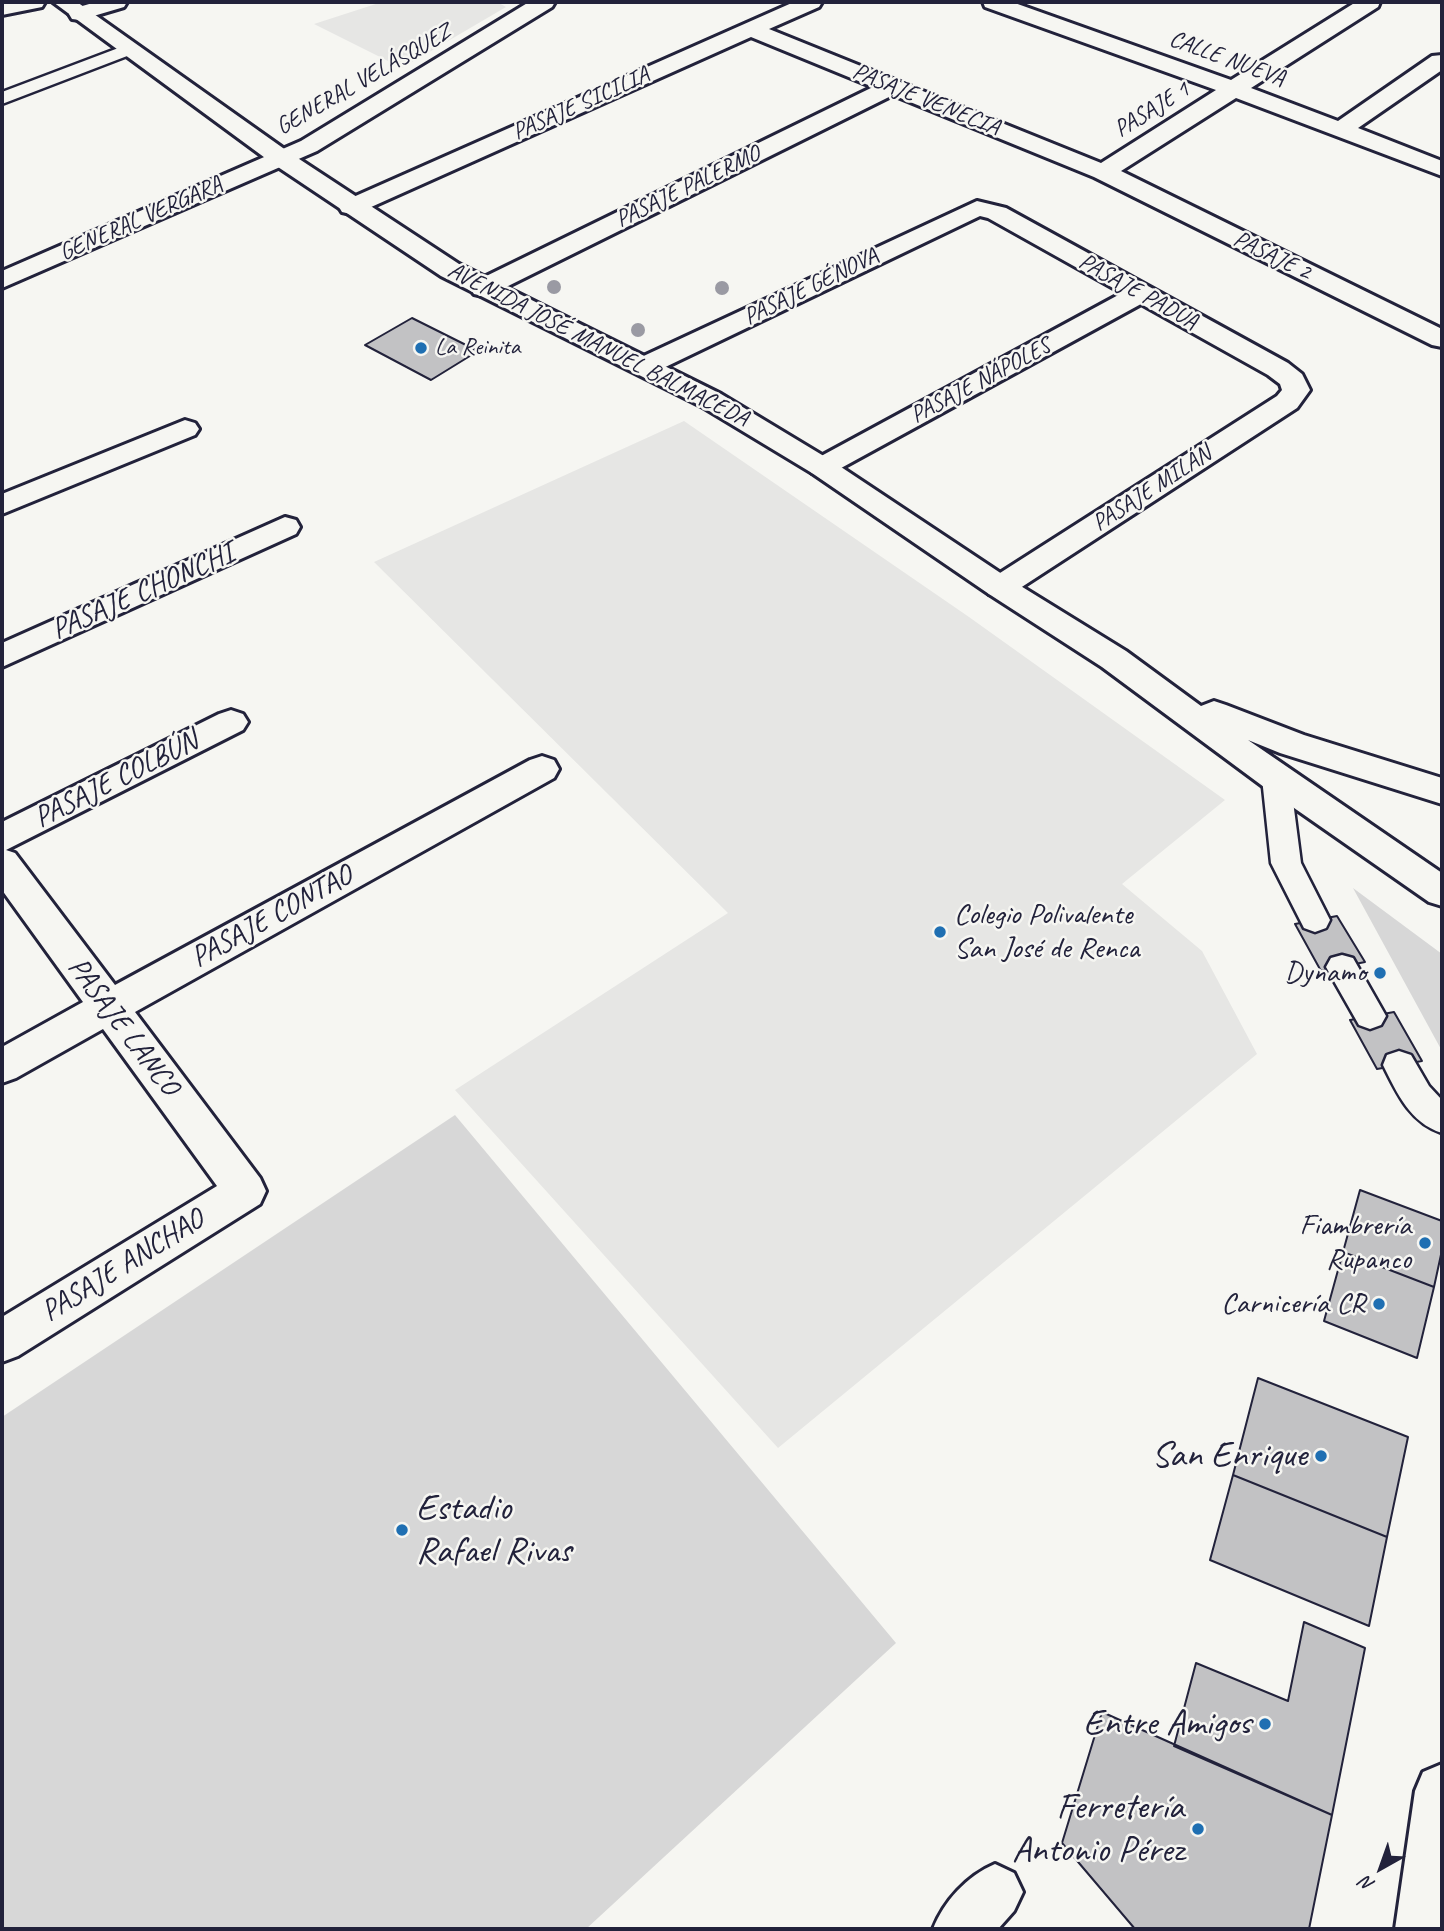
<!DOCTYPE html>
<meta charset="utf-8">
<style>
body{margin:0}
#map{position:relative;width:1444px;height:1931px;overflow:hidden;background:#f6f6f2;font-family:Caveat,sans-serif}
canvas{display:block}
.frame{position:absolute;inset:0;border:4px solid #22223b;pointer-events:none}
.north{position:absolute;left:1346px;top:1833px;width:70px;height:70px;-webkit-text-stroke:5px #f6f6f2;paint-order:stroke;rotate:220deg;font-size:19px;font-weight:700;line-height:28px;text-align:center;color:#22223b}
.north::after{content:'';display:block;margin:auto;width:24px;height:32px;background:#22223b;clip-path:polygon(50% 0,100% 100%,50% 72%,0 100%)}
</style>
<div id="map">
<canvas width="1444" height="1931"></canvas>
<div class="frame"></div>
<div class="north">N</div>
</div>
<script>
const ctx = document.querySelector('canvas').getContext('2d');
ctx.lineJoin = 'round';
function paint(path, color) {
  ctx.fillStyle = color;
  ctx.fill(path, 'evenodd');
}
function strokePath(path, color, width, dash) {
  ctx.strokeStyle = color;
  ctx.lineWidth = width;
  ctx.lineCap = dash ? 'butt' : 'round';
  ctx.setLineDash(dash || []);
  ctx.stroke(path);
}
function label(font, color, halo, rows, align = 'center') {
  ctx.font = font + ' Caveat,sans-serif';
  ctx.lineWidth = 5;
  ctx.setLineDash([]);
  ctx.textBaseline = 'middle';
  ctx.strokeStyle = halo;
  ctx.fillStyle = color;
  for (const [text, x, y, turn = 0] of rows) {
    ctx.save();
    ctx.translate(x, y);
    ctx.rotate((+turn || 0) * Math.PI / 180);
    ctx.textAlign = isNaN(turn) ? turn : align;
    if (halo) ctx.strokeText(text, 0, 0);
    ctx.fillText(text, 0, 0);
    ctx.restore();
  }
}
const built = new Path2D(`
 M382 2H497L506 7 402 68 314 24Z
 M684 421 969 617 1225 800 1122 884 1202 951 1257 1054 778 1448 455 1090 728 913 374 562Z`);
const green = new Path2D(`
 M1353 888 1442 954V1051Z
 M455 1115 896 1643 586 1929H2V1417Z`);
const building = new Path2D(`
 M412 318 478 351 431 380 365 345Z
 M1337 916 1365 962 1321 971 1295 924Z
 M1394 1012 1422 1061 1377 1069 1350 1020Z
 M1360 1190 1442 1221V1250L1434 1287 1343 1252Z
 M1343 1252 1434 1287 1417 1358 1324 1321Z
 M1258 1378 1408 1437 1387 1537 1233 1475Z
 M1233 1475 1387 1537 1369 1626 1210 1560Z
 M1304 1622 1365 1648 1332 1815 1174 1746 1196 1663 1288 1701Z
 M1102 1712 1332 1815 1309 1929H1135L1062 1843Z`);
const lane = new Path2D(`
 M129 44 138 49 135 53 2 104V92Z
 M1276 768 1286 771 1290 778 1301 863 1330 920 1326 928 1315 932 1304 928 1271 863 1262 778 1266 771Z
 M1342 955 1353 958 1386 1016 1381 1025 1370 1029 1359 1025 1326 967 1331 958Z
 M1399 1051 1411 1055 1429 1086 1442 1100V1133C1410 1123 1397 1093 1383 1065L1387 1055Z`);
const street = new Path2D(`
 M45 2 42 7 2 15V3Z
 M96 2H127L124 7 80 20 72 19 69 14 72 9Z
 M529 2H555L552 7 317 151 2 288V271L301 141Z
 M794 2H822L819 7 769 29 1101 163 1216 90 985 7 983 2H1012L1231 80 1356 2H1380L1378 7 1251 88 1338 121 1432 56 1442 55V70L1358 128 1442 161V176L1236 98 1121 171 1442 329V347L1432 345 1094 177 893 95 492 294 483 296 474 294 470 288 474 282 873 87 751 37 360 212 351 214 342 212 339 207 342 202Z
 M977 201 1006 208 1288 363 1302 374 1310 390 1297 408 1011 594 1000 597 989 594 984 587 989 580 1277 396 1282 390 1280 384 1268 375 1141 304 832 473 822 476 812 473 807 467 812 461 1122 293 988 218 980 216 655 372 645 374 635 372 631 366 635 360Z
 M185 420 195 423 199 429 195 435 2 514V494Z
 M285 517 296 520 300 527 296 534 2 667V643Z
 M231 710 243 714 248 722 243 730 6 850 15 853 115 985 530 760 542 756 554 760 559 769 554 778 135 1012 260 1178 266 1191 260 1204 18 1356 2 1362V1317L217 1186 103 1029 16 1078 2 1083V1047L83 1002 2 890V822L219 714Z
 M995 1864 1014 1873 1023 1892 1014 1911 998 1929H933C944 1901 967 1876 995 1864Z`);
const secondary = new Path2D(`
 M53 2H77L290 153 459 264 721 394 832 461 1011 580 1126 651 1201 706 1214 701 1226 705 1304 735 1442 778V804L1280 753 1248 740 1442 873V906L1429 902 1264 787 1102 667 989 594 812 473 701 406 441 276 272 163Z
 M1442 1764V1929H1395L1415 1791 1423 1772Z`);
const trees = [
 [554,287],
 [722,288],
 [638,330]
];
const markers = [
 [421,348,7,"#1f6fb2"],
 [940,932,7,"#1f6fb2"],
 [1380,973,7,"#1f6fb2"],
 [1425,1243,7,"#1f6fb2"],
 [1379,1304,7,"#1f6fb2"],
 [1321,1456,7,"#1f6fb2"],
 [402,1530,7,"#1f6fb2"],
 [1265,1724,7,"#1f6fb2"],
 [1198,1829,7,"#1f6fb2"]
];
const farStreetnames = [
 ["CALLE NUEVA",1227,59,20],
 ["GENERAL VELÁSQUEZ",364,80,-30],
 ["PASAJE VENECIA",926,100,22],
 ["PASAJE SICILIA",581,104,-24],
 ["PASAJE 1",1152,110,-32],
 ["PASAJE PALERMO",688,187,-26],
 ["GENERAL VERGARA",141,219,-24],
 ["PASAJE 2",1272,256,26],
 ["PASAJE GÉNOVA",811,287,-26],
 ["PASAJE PADUA",1138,292,29],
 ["AVENIDA JOSÉ MANUEL BALMACEDA",598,345,27],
 ["PASAJE NÁPOLES",981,381,-28],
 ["PASAJE MILÁN",1152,489,-33]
];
const farPoinames = [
 ["La Reinita",435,348]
];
const streetNames = [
 ["PASAJE CHONCHI",143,592,-24],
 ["PASAJE COLBÚN",116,780,-27],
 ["PASAJE CONTAO",272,917,-29],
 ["PASAJE LANCO",123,1027,53],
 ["PASAJE ANCHAO",123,1266,-32]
];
const poiNames = [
 ["Colegio Polivalente",954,915,"left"],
 ["San José de Renca",954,949,"left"],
 ["Dynamo",1366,973],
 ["Fiambrería",1411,1226],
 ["Rupanco",1411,1260],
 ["Carnicería CR",1365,1304]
];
const nearPoinames = [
 ["San Enrique",1307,1456],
 ["Estadio",416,1509,"left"],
 ["Rafael Rivas",416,1552,"left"],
 ["Entre Amigos",1251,1724],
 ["Ferretería",1184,1808],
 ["Antonio Pérez",1184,1851]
];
paint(built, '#e6e6e4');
paint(green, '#d7d7d7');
paint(building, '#c2c2c4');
strokePath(building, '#22223b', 2);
strokePath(lane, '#22223b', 5);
strokePath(street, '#22223b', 6);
strokePath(secondary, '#22223b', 6);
paint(lane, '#f6f6f2');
paint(street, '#f6f6f2');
paint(secondary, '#f6f6f2');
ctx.fillStyle = '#9a9aa3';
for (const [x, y] of trees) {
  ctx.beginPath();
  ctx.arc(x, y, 7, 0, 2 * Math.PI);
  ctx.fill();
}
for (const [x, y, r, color] of markers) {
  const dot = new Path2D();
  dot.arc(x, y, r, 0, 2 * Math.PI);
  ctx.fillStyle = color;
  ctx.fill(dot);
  strokePath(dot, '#f6f6f2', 2.5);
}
label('24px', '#22223b', '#f6f6f2', farStreetnames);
label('24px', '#22223b', '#f6f6f2', farPoinames, 'left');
label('30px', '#22223b', '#f6f6f2', streetNames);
label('30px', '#22223b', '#f6f6f2', poiNames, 'right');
label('37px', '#22223b', '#f6f6f2', nearPoinames, 'right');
</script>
